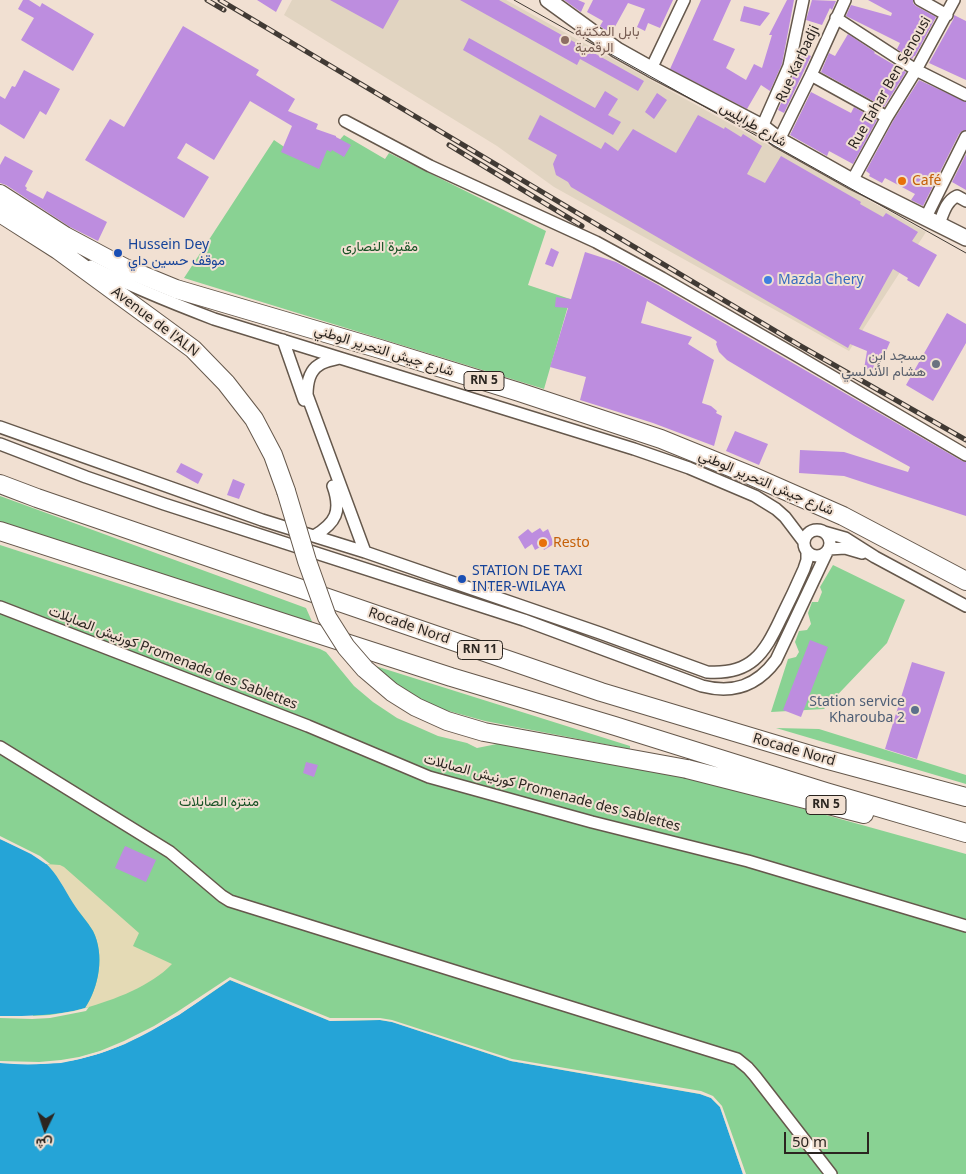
<!DOCTYPE html>
<meta charset="utf-8">
<style>
body{margin:0}
#map{position:relative;width:966px;height:1174px;overflow:hidden;background:#f1e0d2;font-family:"Noto Sans",Vazirmatn,sans-serif}
canvas{display:block}
.north{position:absolute;left:20px;top:1104px;width:50px;height:50px;-webkit-text-stroke:4px #f1e0d2;paint-order:stroke;rotate:184deg;font-size:14px;font-weight:700;line-height:20px;text-align:center;color:#2b2520}
.north::after{content:'';display:block;margin:auto;width:18px;height:22px;background:#2b2520;clip-path:polygon(50% 0,100% 100%,50% 72%,0 100%)}
.scale{position:absolute;left:784px;top:1132px;width:85px;height:22px;box-sizing:border-box;border:2px solid #2b2520;border-top:0;padding-left:6px;font-size:15px;line-height:18px;white-space:nowrap;color:#2b2520;-webkit-text-stroke:4px #f1e0d2;paint-order:stroke}
</style>
<div id="map">
<canvas width="966" height="1174"></canvas>
<div class="north">ش</div>
<div class="scale">50 m</div>
</div>
<script>
const ctx = document.querySelector('canvas').getContext('2d');
ctx.lineJoin = 'round';
function paint(path, color) {
  ctx.fillStyle = color;
  ctx.fill(path, 'evenodd');
}
function strokePath(path, color, width, dash) {
  ctx.strokeStyle = color;
  ctx.lineWidth = width;
  ctx.lineCap = dash ? 'butt' : 'round';
  ctx.setLineDash(dash || []);
  ctx.stroke(path);
}
function label(font, color, halo, rows, align = 'center') {
  ctx.font = font + ' "Noto Sans",Vazirmatn,sans-serif';
  ctx.lineWidth = 4;
  ctx.setLineDash([]);
  ctx.textBaseline = 'middle';
  ctx.strokeStyle = halo;
  ctx.fillStyle = color;
  for (const [text, x, y, turn = 0] of rows) {
    ctx.save();
    ctx.translate(x, y);
    ctx.rotate((+turn || 0) * Math.PI / 180);
    ctx.textAlign = isNaN(turn) ? turn : align;
    if (halo) ctx.strokeText(text, 0, 0);
    ctx.fillText(text, 0, 0);
    ctx.restore();
  }
}
const industrial = new Path2D(`
 M292 0H506L926 232 849 351 554 187 497 146 284 15Z`);
const green = new Path2D(`
 M344 135 385 159 389 153 546 231 528 285 570 299 544 389 184 278 274 140 308 163 322 138 336 144Z
 M0 496 306 608 314 626 0 524Z
 M0 545 320 649 326 652 354 686 373 702 397 718 438 736 467 743 477 748 507 742 686 776 966 854V1174H743L720 1107 330 1021 200 1000 125 1044 61 1063H0V1016H33L46 864 0 839Z
 M833 565 905 600 887 643 824 709 771 712 788 659 796 657 799 652 795 642 799 631 807 630 811 624 808 613 812 602H818L822 592 820 587Z
 M369 664 630 746V749L485 721 445 710 425 703 391 682Z
 M776 728 819 729 966 775V784Z`);
const sand = new Path2D(`
 M46 864 60 865 64 867 139 933 133 946 172 964C151 986 114 1000 85 1008 99 987 105 955 93 931 87 921 79 912 72 903 64 889 57 876 46 864Z`);
const water = new Path2D(`
 M0 839C15 846 31 852 44 862 57 873 64 889 73 903 79 913 87 921 93 931 105 955 99 987 85 1008 55 1016 30 1016 0 1016Z
 M230 980 330 1021 380 1020 392 1022 511 1061 700 1094 711 1098 720 1107 743 1174H0V1063C21 1065 41 1065 62 1062 125 1054 179 1015 230 980Z`);
const pier = new Path2D(`
 M0 836 40 856 50 864H46L31 854 0 839Z
 M230 977 330 1018H380L392 1020 512 1059 701 1091 713 1096 722 1106 746 1174H743L720 1107 711 1098 700 1094 511 1061 392 1022 380 1020 330 1021 230 980 179 1015 155 1028 125 1044 101 1053 80 1059 61 1063 39 1064 0 1063V1061L39 1062 61 1060 79 1057 100 1051 124 1041 154 1026 177 1012Z
 M89 1007 86 1011 50 1018 32 1019 0 1018V1016H32L50 1015 74 1011Z`);
const building = new Path2D(`
 M23 0H29L40 7 42 3 94 34 73 71 21 40 34 18 18 9Z
 M257 0H282L276 12Z
 M330 0H399L383 29Z
 M460 0H499L644 81 638 91 580 59 577 65Z
 M564 0H578L585 3 581 12Z
 M593 0H673L660 28 648 23 645 31 637 27 645 9 628 3 611 34 600 26 603 21 587 12Z
 M701 0H731L713 40 735 49 726 68 746 80 754 64 762 68 772 35H769L787 0H794L782 64 770 91 761 85 747 109 670 69Z
 M812 0 836 1 832 10 830 8 822 25 806 20Z
 M868 0H913V3L916 6 936 17 915 56H914L912 59 897 49 900 43 846 16 851 5 891 16 892 13Z
 M744 6 770 13 760 26 740 21Z
 M954 15 966 21V80L929 63 954 18Z
 M183 26 259 70 256 75 295 99 288 111 318 124 316 129 336 136V137L351 145 344 157 332 150 331 152 327 150 319 169 281 152 292 126 250 101 214 160 186 143 177 158 209 177 184 218 85 160 110 119 124 127Z
 M848 34 875 52 874 53 906 72 884 107 821 72 829 53 835 56Z
 M469 38 595 108 605 91 618 99 608 115 621 122 613 135 463 50Z
 M800 52 811 56 784 113 778 110 796 69Z
 M24 70 60 89 46 115 40 111 24 139 0 124V96L5 99 12 86 15 87Z
 M919 80 966 102V130L962 131 959 134 923 206 911 200 915 194 885 178 882 183 869 176 870 174 866 171 893 121Z
 M811 92 851 113 854 107 877 120 853 164 829 151 827 156 790 135Z
 M657 93 667 100 654 119 645 112Z
 M540 115 601 149 605 142 618 151 633 129 676 153 698 115 724 129 725 127 741 137 743 134 762 146 747 174 765 183 781 156 861 202 860 204 883 217 886 213 918 232 912 241 937 255 919 287 907 280 908 278 893 269 859 329 890 342 883 358 876 355 873 370 864 369 867 351 850 344 848 348 571 187 568 182 556 175 553 164 557 155 528 139Z
 M966 154V190L952 182Z
 M5 156 33 171 25 186 27 188 26 190 43 199 47 191 107 222 98 241 70 227 6 185 0 183V165Z
 M551 248 559 252 553 267 545 264Z
 M585 252 616 262 658 285 962 461 966 462V516L844 476 799 473 800 450 844 452 908 472 910 467 854 436 727 360 719 352 716 344 717 342 715 340 647 301 641 323 692 337 688 344 714 360 702 403 711 406 717 411 716 413 722 416 714 446 653 423 580 400 586 377 550 367 568 308 555 307 556 297 571 299Z
 M947 313 966 324V343L933 401 906 385Z
 M735 431 768 444 759 465 726 451Z
 M181 463 203 474 198 484 176 472Z
 M233 479 245 484 239 499 227 495Z
 M540 528 543 532 548 529 554 544 544 550 542 546 535 550 532 544 525 549 518 537 528 529 532 533Z
 M810 640 828 647 801 717 783 710Z
 M912 662 945 672 917 759 885 749Z
 M306 762 318 765 314 777 303 773Z
 M125 846 156 860 146 882 115 868Z`);
const minor = new Path2D(`
 M920 0 947 15
 M836 18 916 70 966 95
 M651 69 684 0
 M811 75 887 117
 M345 121 430 166 596 242 662 278 794 354 966 455
 M762 127 789 66 803 0
 M779 140 811 75 845 0
 M852 181 887 117 916 70 954 0
 M926 217 966 137
 M939 224C943 214 946 201 957 196L966 201
 M91 266C131 287 172 303 214 319L634 449 689 468 755 496 776 509 785 517 804 542
 M283 340 304 400
 M339 358C333 360 324 361 319 365 309 371 307 384 307 395L365 552
 M0 427 262 520 365 552 600 633 707 672C751 675 764 654 781 618 789 602 797 585 804 569L807 560V551
 M0 444 86 477 164 504 524 620 702 686C733 694 757 686 776 660L827 552
 M804 543a13 13 0 1 1 26 0a13 13 0 1 1-26 0Z
 M824 532 845 538 875 557 966 606
 M314 536C336 523 342 511 333 486
 M829 549 845 548 862 553
 M0 607 308 726 429 777 592 822 748 861 966 926
 M0 747 170 852 222 896 230 901 737 1059 748 1068 755 1076 831 1174`);
const major = new Path2D(`
 M548 0 617 50 651 69 762 127 779 140 852 181 966 238`);
const highway = new Path2D(`
 M0 194 65 236 125 268 176 289 380 349 519 392 661 439 752 476 843 516 966 581
 M0 213 58 250 193 349 226 383 254 419 273 455 286 491
 M0 484 37 498 601 692 821 758 966 797
 M0 531 451 677 615 726 826 792 966 833
 M687 769 864 814`);
const tram = new Path2D(`
 M514 0 966 253`);
const rail = new Path2D(`
 M207 0 224 10
 M220 0 799 345 966 440
 M449 145 582 226`);
const highwayBridge = new Path2D(`
 M286 491 307 561 327 617 346 647 365 669 392 692 416 707 447 721 484 732 687 769`);
const markers = [
 [565,40,5,"#8d6e63"],
 [902,181,5,"#e8710a"],
 [118,253,5,"#1a4fb4"],
 [768,280,5,"#3f7fe0"],
 [936,364,5,"#6b7280"],
 [543,543,5,"#e8710a"],
 [462,579,5,"#1a4fb4"],
 [915,710,5,"#5c6f8a"]
];
const shields = [
 [484,381,40],
 [480,650,45],
 [826,805,40]
];
const shieldNames = [
 ["RN 5",484,381],
 ["RN 11",480,650],
 ["RN 5",826,805]
];
const educationNames = [
 ["بابل المكتبة",575,32],
 ["الرقمية",575,48]
];
const streetNames = [
 ["Rue Karbadji",798,64,-65],
 ["Rue Tahar Ben Senousi",890,83,-60],
 ["شارع طرابلس",753,125,30],
 ["Avenue de l'ALN",155,322,37],
 ["شارع جيش التحرير الوطني",384,351,17],
 ["شارع جيش التحرير الوطني",766,483,23],
 ["Rocade Nord",409,626,19],
 ["كورنيش الصابلات Promenade des Sablettes",173,658,21],
 ["Rocade Nord",794,750,16],
 ["كورنيش الصابلات Promenade des Sablettes",552,793,15]
];
const foodNames = [
 ["Café",912,181],
 ["Resto",553,543]
];
const transitNames = [
 ["Hussein Dey",128,245],
 ["موقف حسين داي",128,261],
 ["STATION DE TAXI",472,571],
 ["INTER-WILAYA",472,587]
];
const parkNames = [
 ["مقبرة النصارى",380,247],
 ["منتزه الصابلات",219,802]
];
const shopNames = [
 ["Mazda Chery",778,280]
];
const worshipNames = [
 ["مسجد ابن",926,356],
 ["هشام الأندلسي",926,372]
];
const serviceNames = [
 ["Station service",905,702],
 ["Kharouba 2",905,718]
];
paint(industrial, '#e1d4c1');
paint(green, '#89d293');
paint(sand, '#e4dab5');
paint(water, '#25a4d7');
paint(pier, '#f1e0d2');
paint(building, '#bd8ddf');
strokePath(minor, '#65584c', 14);
strokePath(major, '#65584c', 18);
strokePath(highway, '#65584c', 20);
strokePath(minor, '#fff', 11);
strokePath(major, '#fff', 15);
strokePath(highway, '#fff', 18);
strokePath(tram, '#413a34', 1);
strokePath(rail, '#413a34', 5);
strokePath(rail, '#f1e0d2', 3, [9]);
strokePath(highwayBridge, '#65584c', 20, []);
strokePath(highwayBridge, '#fff', 18);
for (const [x, y, r, color] of markers) {
  const dot = new Path2D();
  dot.arc(x, y, r, 0, 2 * Math.PI);
  ctx.fillStyle = color;
  ctx.fill(dot);
  strokePath(dot, '#f1e0d2', 2);
}
for (const [x, y, w] of shields) {
  const box = new Path2D();
  box.roundRect(x - w / 2, y - 9.5, w, 19, 4);
  ctx.fillStyle = '#f1e0d2';
  ctx.fill(box);
  strokePath(box, '#2b2520', 1);
}
label('bold 12px', '#2b2520', null, shieldNames);
label('14px', '#785e54', '#f1e0d2', educationNames, 'left');
label('14px', '#2b2520', '#f1e0d2', streetNames);
label('14px', '#c56008', '#f1e0d2', foodNames, 'left');
label('14px', '#164399', '#f1e0d2', transitNames, 'left');
label('14px', '#185225', '#f1e0d2', parkNames);
label('14px', '#366cbe', '#f1e0d2', shopNames, 'left');
label('14px', '#5b616d', '#f1e0d2', worshipNames, 'right');
label('14px', '#4e5e75', '#f1e0d2', serviceNames, 'right');
</script>
